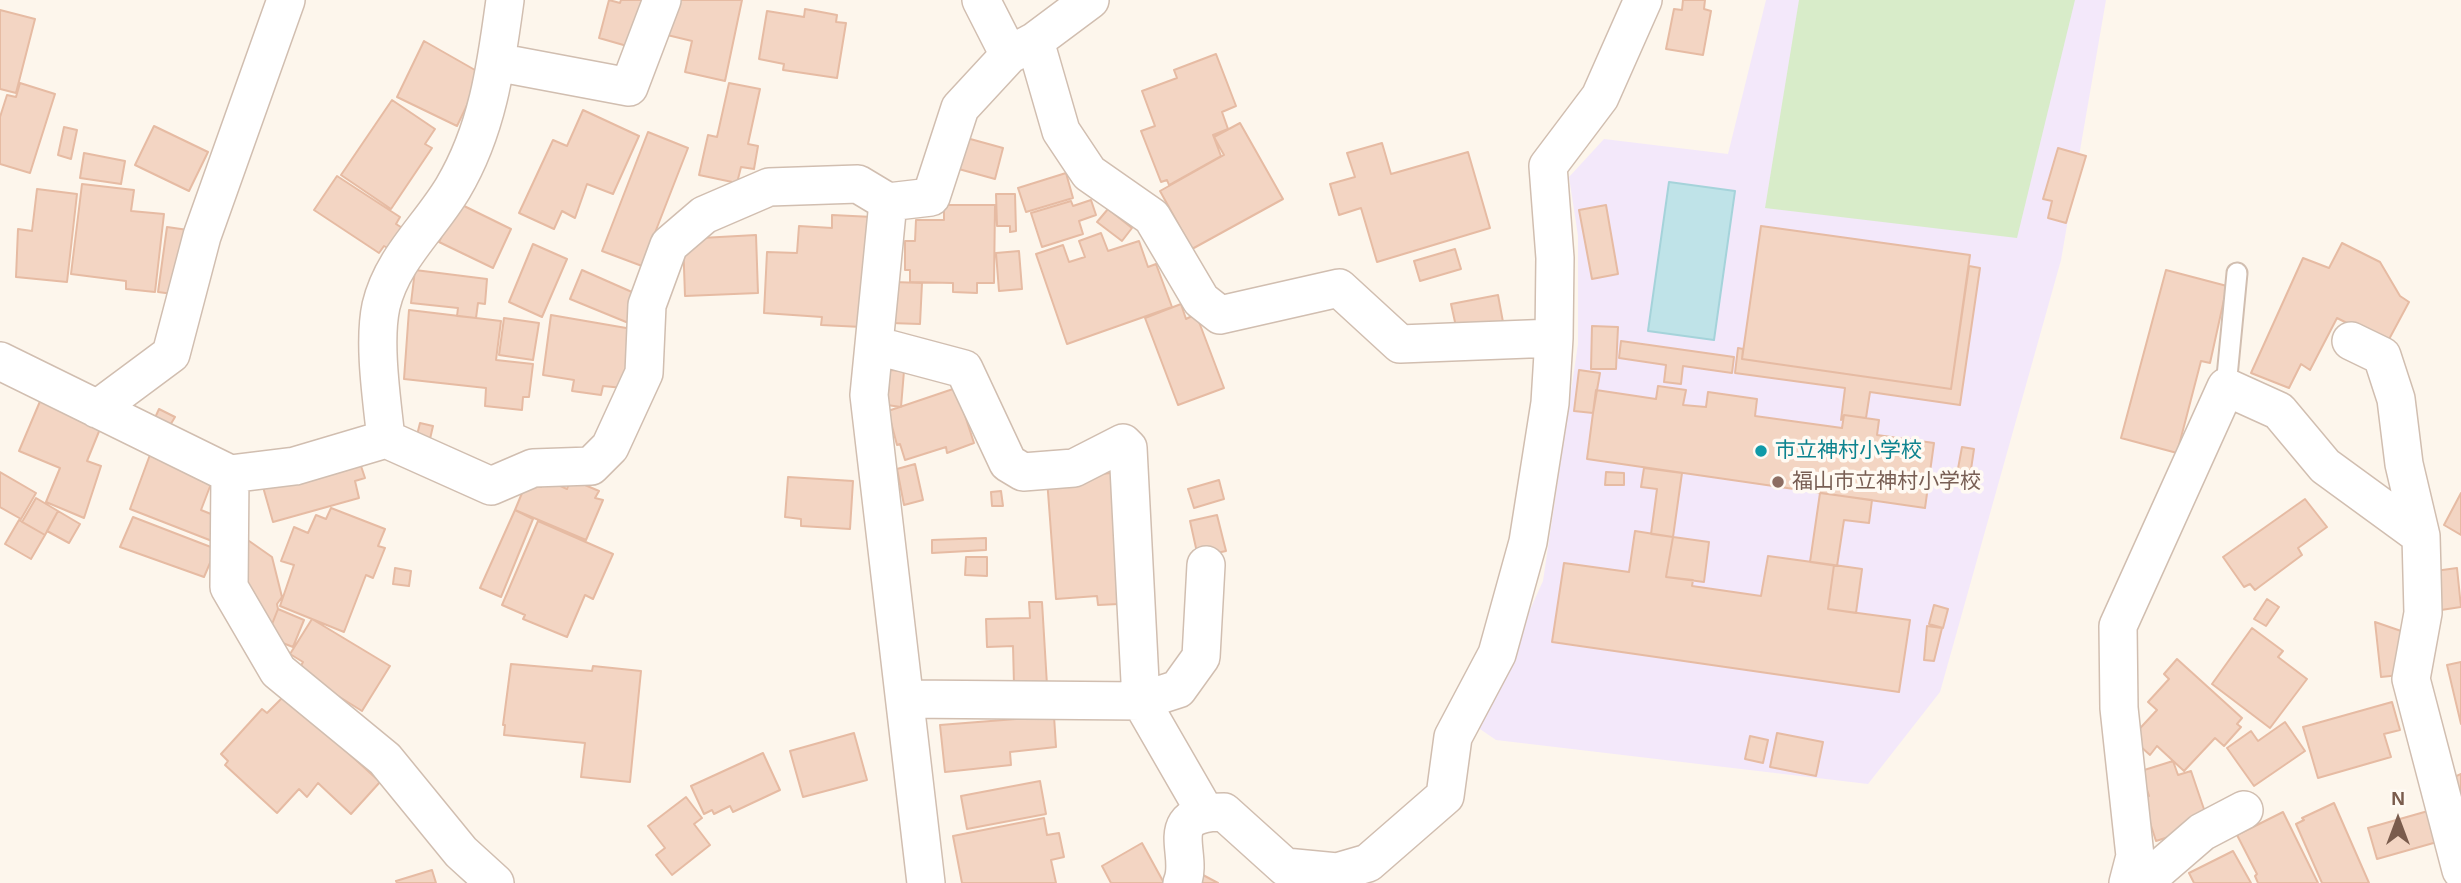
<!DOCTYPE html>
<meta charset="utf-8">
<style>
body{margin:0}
#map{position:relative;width:2461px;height:883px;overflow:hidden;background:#fdf6ec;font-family:Arial,sans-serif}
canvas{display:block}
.north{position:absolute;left:2363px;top:785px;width:70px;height:70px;-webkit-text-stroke:5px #fffaf3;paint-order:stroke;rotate:0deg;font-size:19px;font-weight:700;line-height:28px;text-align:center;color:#7a5c4d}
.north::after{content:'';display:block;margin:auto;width:24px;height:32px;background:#7a5c4d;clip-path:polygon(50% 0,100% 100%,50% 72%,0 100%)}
</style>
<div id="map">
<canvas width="2461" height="883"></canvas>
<div class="north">N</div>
</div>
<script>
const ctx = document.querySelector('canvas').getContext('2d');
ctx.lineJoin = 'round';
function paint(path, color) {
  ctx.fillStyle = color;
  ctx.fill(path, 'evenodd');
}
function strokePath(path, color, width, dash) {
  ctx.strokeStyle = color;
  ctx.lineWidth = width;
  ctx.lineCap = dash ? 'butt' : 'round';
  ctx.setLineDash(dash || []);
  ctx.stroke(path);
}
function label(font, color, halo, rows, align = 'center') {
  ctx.font = font + ' Arial,"Noto Sans JP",sans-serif';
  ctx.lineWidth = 7;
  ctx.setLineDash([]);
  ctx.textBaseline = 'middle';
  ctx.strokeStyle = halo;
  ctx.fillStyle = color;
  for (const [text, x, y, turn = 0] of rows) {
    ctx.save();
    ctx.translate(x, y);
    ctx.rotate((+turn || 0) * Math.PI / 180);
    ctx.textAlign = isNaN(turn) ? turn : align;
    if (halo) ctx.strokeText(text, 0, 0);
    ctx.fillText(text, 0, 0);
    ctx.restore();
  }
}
const education = new Path2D(`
 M1766 0H2106L2061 260 1940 692 1868 784 1496 740 1477 727 1543 581 1578 344V236L1569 177 1604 139 1728 154Z`);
const green = new Path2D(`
 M1799 0H2075L2017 238 1765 208Z`);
const water = new Path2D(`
 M1669 182 1735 191 1714 340 1648 331Z`);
const building = new Path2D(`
 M609 0 620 3 621 0H651L634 48 599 38Z
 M676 0H742L725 81 685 72 692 41 663 34Z
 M1683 0H1705L1704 9 1711 11 1703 55 1666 49 1674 9 1682 10Z
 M805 9 837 15 836 22 846 23 837 78 783 70 784 64 759 59 767 11 804 17Z
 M0 10 35 19 16 93 0 89Z
 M424 41 482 74 457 126 397 97Z
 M1216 54 1236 106 1222 112 1228 129 1213 135 1221 156 1169 185 1167 180 1161 182 1141 131 1155 126 1142 91 1177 78 1174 70Z
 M20 83 55 94 30 173 0 164V117L7 95 16 97Z
 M729 83 760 89 748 144 758 146 754 169 741 167 737 183 699 175 708 135 717 137Z
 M392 100 435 129 425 144 432 148 391 209 341 175Z
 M583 110 639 136 613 194 587 184 575 218 562 211 554 229 519 213 553 140 567 146Z
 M1240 123 1283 199 1192 249 1160 191 1224 155 1214 137Z
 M154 126 208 152 189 191 135 165Z
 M64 127 77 130 71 159 58 155Z
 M648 132 688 148 642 266 602 251Z
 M963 137 1003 148 995 179 955 168Z
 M1382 143 1391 174 1468 152 1490 228 1377 262 1361 208 1339 215 1330 184 1355 177 1347 153Z
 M2058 148 2086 156 2066 223 2048 218 2052 201 2043 199Z
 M84 153 125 161 121 184 80 178Z
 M1066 173 1073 198 1026 212 1018 188Z
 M337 176 400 217 396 224 404 229 391 250 384 246 379 253 314 210Z
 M82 184 134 190 131 211 164 214 155 292 126 289V281L71 274Z
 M37 189 77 194 67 282 16 277 18 229 32 231Z
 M996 194H1015L1016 231 1010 232V226H997Z
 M1091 200 1096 215 1079 221 1083 234 1042 247 1031 213 1071 201 1073 206Z
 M458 203 511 229 493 268 439 242Z
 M944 205H995L994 283H977V293L953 292V283L910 282V270H905V241H915L916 220H944Z
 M1606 205 1618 274 1592 279 1579 210Z
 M1108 209 1132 228 1122 241 1097 222Z
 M832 215 873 217 862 327 821 325 822 317 764 313 767 252 797 253 799 226 832 228Z
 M1761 226 1970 255 1951 389 1742 359Z
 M167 227 188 230 180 295 158 292Z
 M1101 233 1108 251 1139 241 1148 267 1156 264 1172 307 1067 344 1036 254 1063 245 1069 262 1085 257 1079 241Z
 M756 235 758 293 685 296 683 239Z
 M2342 243 2380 262 2400 296 2409 302 2387 343 2337 318 2310 370 2301 364 2289 388 2251 373 2303 258 2329 268Z
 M533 244 567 259 542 317 509 302Z
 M1455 249 1461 269 1420 281 1414 261Z
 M1019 251 1022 289 999 291 996 253Z
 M1969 266 1980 268 1960 405 1870 392 1866 418 1844 415 1841 420 1845 388 1735 373 1738 348 1743 349 1742 359 1951 389Z
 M415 270 487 279 485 304 478 303 476 318 457 316 458 308 411 303Z
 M582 270 641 296 631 324 570 299Z
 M2166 270 2227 286 2210 363 2201 361 2177 453 2121 438Z
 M894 282 922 283 920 324 890 323Z
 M1498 295 1503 322 1457 331 1451 304Z
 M1181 304 1186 319 1196 314 1224 388 1178 405 1145 318Z
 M409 310 501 321 496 360 533 364 529 397H523L522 410 485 406 486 388 404 379Z
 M551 315 632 329 623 388 603 386 601 395 572 391 574 380 543 375Z
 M504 318 539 323 533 360 499 355Z
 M1592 326 1618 327 1616 369H1591Z
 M1621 341 1734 357 1732 373 1683 366 1681 384 1664 382 1666 365 1619 358Z
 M890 370 904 371 901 407 887 405Z
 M1579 370 1600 373 1593 413 1574 411Z
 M1658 386 1686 390 1683 405 1706 407 1708 392 1757 399 1755 416 1842 428 1844 415 1879 420 1877 435 1934 443 1925 508 1587 459 1596 390 1656 399Z
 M956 388 974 443 947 453 946 447 905 460 900 444 897 445 888 411Z
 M41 399 102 424 87 461 101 466 84 518 46 502 60 468 19 451Z
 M159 409 175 417 169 427 154 420Z
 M420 423 433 426 430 439 417 435Z
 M1962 447 1974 449 1970 476 1957 474Z
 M151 452 214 476 201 510 221 518 212 541 130 509Z
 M359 460 365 478 355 481 359 498 273 522 263 487Z
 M915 464 923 500 904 505 897 469Z
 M1644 468 1682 473 1673 537 1651 534 1657 489 1641 487Z
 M0 472 36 493 21 519 0 507Z
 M1606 472 1624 473V485H1605Z
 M1111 473 1119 604 1098 605 1097 596 1056 599 1047 479Z
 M788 477 853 481 850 529 801 526V519L785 517Z
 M545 479 567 489 571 479 599 491 595 498 603 500 586 540 515 510 527 481 541 487Z
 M1219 480 1224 499 1194 508 1188 489Z
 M1001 491 1003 506H992L991 492Z
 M1820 493 1872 500 1869 523 1844 520 1837 566 1810 562Z
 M2461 493V535L2444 525Z
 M36 498 58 511 45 535 22 522Z
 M2305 499 2327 527 2298 548 2302 555 2255 590 2250 584 2244 587 2223 557Z
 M331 508 385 529 378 546 385 548 373 578 366 575 344 632 280 606 294 565 281 561 294 527 308 533 316 515 326 519Z
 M515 510 533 519 501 597 480 588Z
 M58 511 80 524 69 543 47 531Z
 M1217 515 1226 551 1198 557 1190 521Z
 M133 517 216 549 204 577 120 547Z
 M19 520 45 535 31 559 5 544Z
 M538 521 613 554 593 599 585 595 567 637 523 619 525 615 502 605Z
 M1635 531 1673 537 1666 577 1693 580 1692 586 1761 596 1768 556 1834 565 1828 609 1910 620 1899 692 1552 642 1564 563 1629 572Z
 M242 536 272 557 282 597 277 604 278 609 272 624 261 626 238 566Z
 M1673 537 1709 542 1704 582 1666 577Z
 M986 538V550L932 553V540Z
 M966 557H987V576L965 575Z
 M1834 565 1862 569 1856 613 1828 609Z
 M395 568 411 571 409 586 393 584Z
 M2457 568 2461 607 2441 610 2435 571Z
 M2267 599 2279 607 2266 626 2254 619Z
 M1029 602H1042L1047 685H1014L1013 646 987 647 986 619 1030 618Z
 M1934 605 1948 609 1943 628 1929 624Z
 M278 609 304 620 293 647 267 637Z
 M312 619 390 666 362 711 298 671 303 662 290 654Z
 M2375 622 2404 632 2400 675 2381 677Z
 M1927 626 1942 628 1934 661 1924 660Z
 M2252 628 2283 651 2278 657 2307 679 2270 728 2212 684Z
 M2177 659 2242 718 2237 724 2241 727 2224 746 2215 738 2184 771 2157 746 2150 755 2131 738 2157 710 2148 702 2169 679 2164 674Z
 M2461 662V724L2447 665Z
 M511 664 592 671 593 666 641 671 630 782 581 777 585 743 504 735 505 725H503Z
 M285 695 380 782 351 814 318 783 307 797 299 789 277 813 225 765 228 761 221 754 262 709 267 713Z
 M2392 702 2400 730 2384 734 2391 757 2318 778 2303 727Z
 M1054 716 1056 747 1010 752 1011 765 945 772 940 725Z
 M2285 722 2305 751 2254 786 2227 748 2251 731 2258 741Z
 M854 733 867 780 803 797 790 751Z
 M1777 733 1823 742 1816 776 1770 767Z
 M1750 736 1768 740 1763 763 1745 759Z
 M763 753 780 790 733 812 730 806 714 814 712 810 704 814 691 786Z
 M2173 761 2178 775 2191 771 2209 824 2156 841 2142 798 2149 796 2141 771Z
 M2461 774V815L2448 780Z
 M1040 781 1046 814 967 829 961 796Z
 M686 797 702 818 694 824 710 845 672 875 656 855 665 848 648 826Z
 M2334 803 2369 883H2322L2296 824 2304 820 2302 818Z
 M2428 811 2437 842 2377 859 2368 828Z
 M2283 812 2318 883H2258L2255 876 2257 874 2237 835Z
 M1044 818 1047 835 1059 833 1064 857 1051 860 1056 883H962L953 836Z
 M1142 843 1164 883H1111L1102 866Z
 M2233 851 2251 883H2194L2189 873Z
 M432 870 436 883H397L396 881Z
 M1203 875 1218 883H1199Z`);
const service = new Path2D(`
 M2226 387 2237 273`);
const minor = new Path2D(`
 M981 0 1009 55
 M1035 41 1061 131 1089 173 1152 217 1201 300 1220 315 1339 288 1400 344 1554 338
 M496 62 629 87 662 0
 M888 202 931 197 960 108 1009 55 1035 41 1090 0
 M2351 341 2382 356 2396 399 2404 464 2421 536 2423 613 2411 679 2461 870
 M874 345 964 369 1008 463 1023 472 1074 468 1123 443 1128 448 1141 701 1205 812
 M0 361 230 474 295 466 386 439 491 486 533 468 591 466 610 447 644 373 647 305 669 245 704 215 769 187 858 184 888 202 869 395 926 883
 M97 409 171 354 202 236 286 0
 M386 439C382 401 373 343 381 306 392 259 429 228 453 188 488 129 496 66 505 0
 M230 474 229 587 278 671 385 759 461 852 495 883
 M905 699 1141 701 1178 689 1201 657 1206 565
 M1182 883C1195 854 1158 812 1224 812L1285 867 1337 872 1368 863 1445 796 1453 737 1497 654 1528 542 1550 403 1554 338 1555 258 1548 166 1600 97 1643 0
 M2128 883 2135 856 2119 708 2118 626 2226 387 2279 411 2325 466 2421 536
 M2143 883 2202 832 2244 810`);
const markers = [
 [1761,451,7,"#0f9aa8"],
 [1778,482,7,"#8d6e63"]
];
const cultureNames = [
 ["市立神村小学校",1775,451]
];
const educationNames = [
 ["福山市立神村小学校",1792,482]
];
paint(education, '#f3e8fa');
paint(green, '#d8ecc9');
paint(water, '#bfe3e8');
strokePath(water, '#a5d3da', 2);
paint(building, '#f3d5c3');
strokePath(building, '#e6bba3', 2);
strokePath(service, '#d1beb0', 23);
strokePath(minor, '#d1beb0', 40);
strokePath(service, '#fff', 19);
strokePath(minor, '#fff', 37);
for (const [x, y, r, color] of markers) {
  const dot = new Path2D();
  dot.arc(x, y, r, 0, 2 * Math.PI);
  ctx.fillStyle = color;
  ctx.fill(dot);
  strokePath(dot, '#fffaf3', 2.5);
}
label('21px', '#0d838f', '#fffaf3', cultureNames, 'left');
label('21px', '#785e54', '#fffaf3', educationNames, 'left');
</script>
